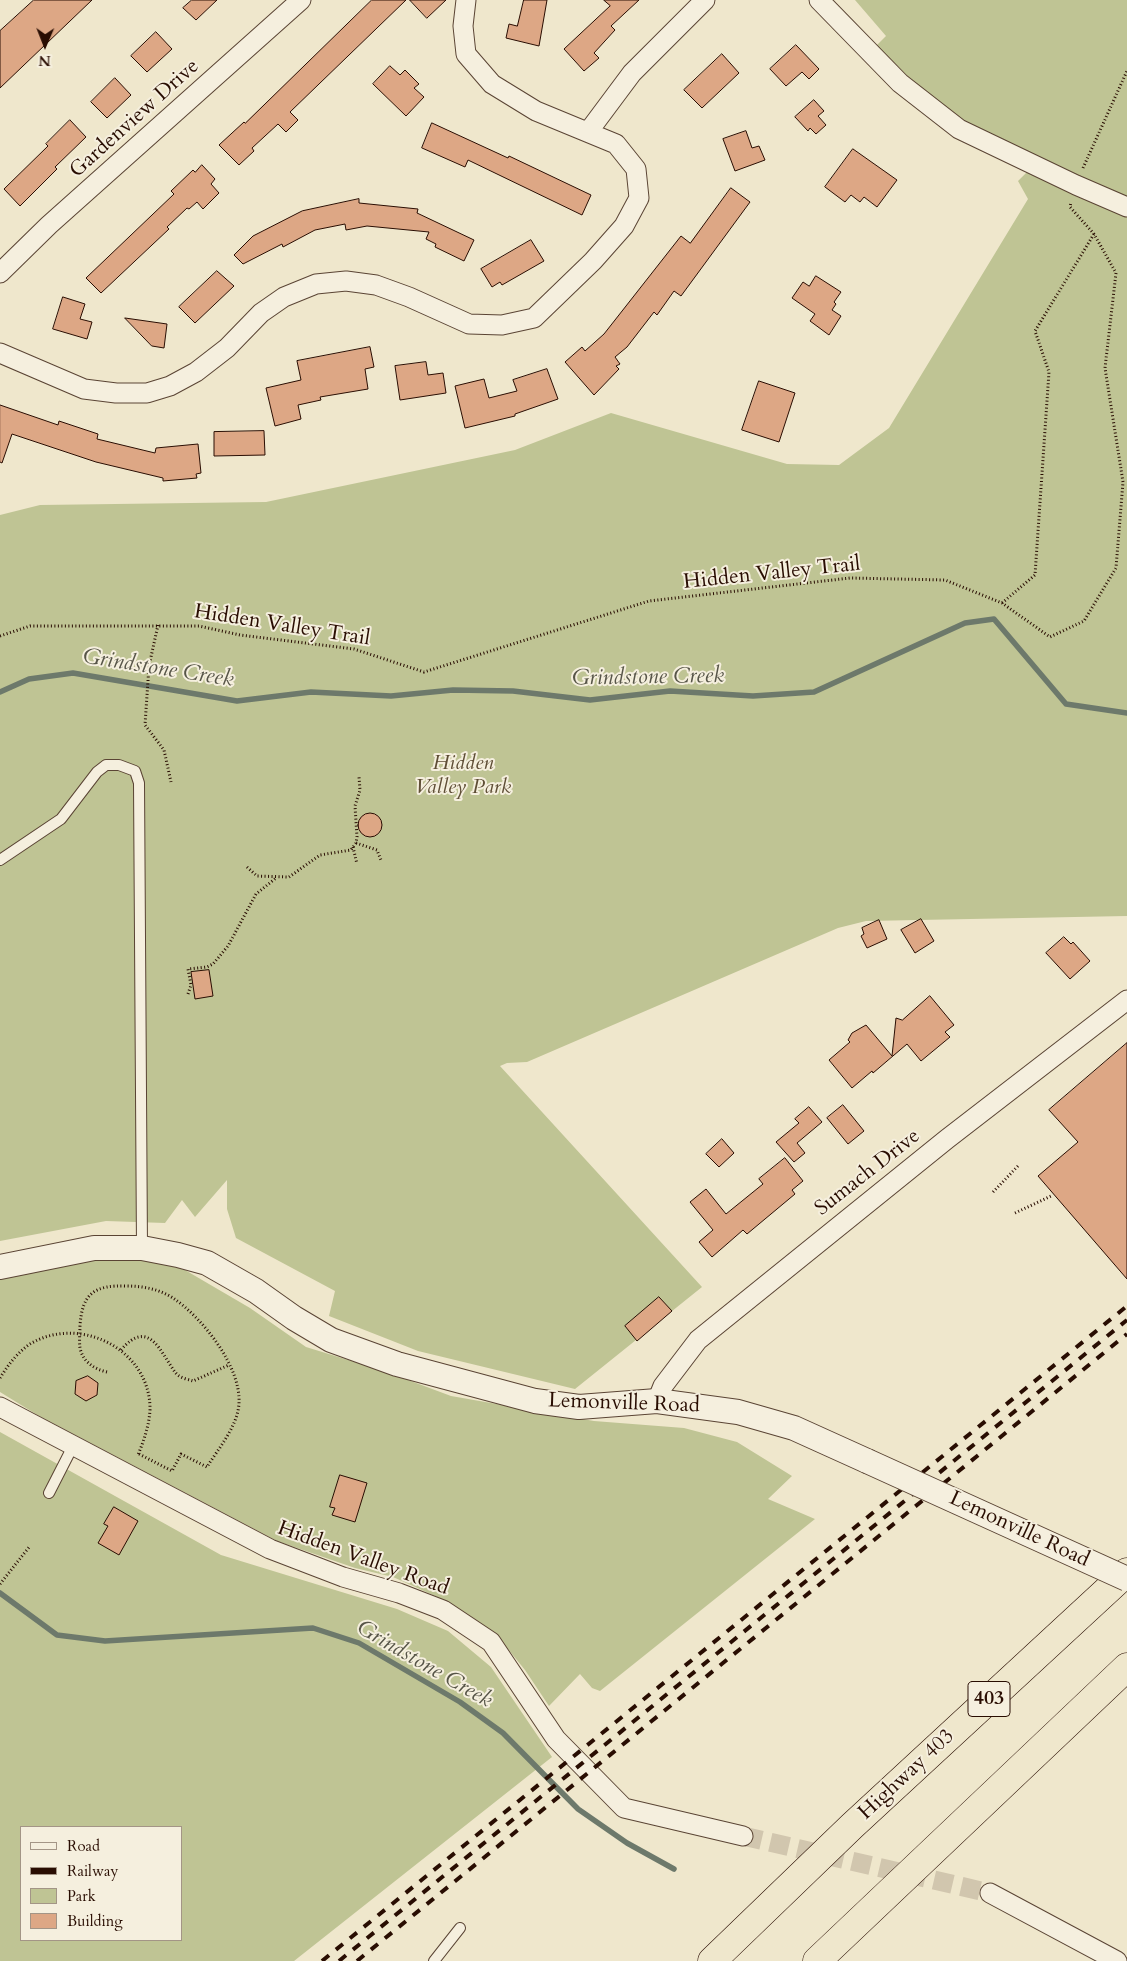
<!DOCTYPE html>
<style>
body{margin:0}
#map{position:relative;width:1127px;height:1961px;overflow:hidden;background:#efe7cc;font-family:Cardo,serif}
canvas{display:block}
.legend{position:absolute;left:20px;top:1826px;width:162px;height:115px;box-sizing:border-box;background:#f5efde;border:1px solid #a39586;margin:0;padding:6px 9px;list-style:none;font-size:15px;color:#290d02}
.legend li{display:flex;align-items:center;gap:10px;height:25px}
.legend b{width:25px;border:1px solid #a39586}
.north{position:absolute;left:20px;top:20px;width:50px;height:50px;-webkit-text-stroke:4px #f5efde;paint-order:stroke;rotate:181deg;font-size:14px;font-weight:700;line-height:20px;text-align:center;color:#290d02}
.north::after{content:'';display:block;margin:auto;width:18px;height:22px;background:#290d02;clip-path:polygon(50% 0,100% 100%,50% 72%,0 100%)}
</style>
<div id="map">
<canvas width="1127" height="1961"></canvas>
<ul class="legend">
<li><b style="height:6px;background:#f5efde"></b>Road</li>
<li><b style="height:6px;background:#290d02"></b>Railway</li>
<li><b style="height:14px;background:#bfc494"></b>Park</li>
<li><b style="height:14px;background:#dda785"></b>Building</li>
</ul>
<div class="north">N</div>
</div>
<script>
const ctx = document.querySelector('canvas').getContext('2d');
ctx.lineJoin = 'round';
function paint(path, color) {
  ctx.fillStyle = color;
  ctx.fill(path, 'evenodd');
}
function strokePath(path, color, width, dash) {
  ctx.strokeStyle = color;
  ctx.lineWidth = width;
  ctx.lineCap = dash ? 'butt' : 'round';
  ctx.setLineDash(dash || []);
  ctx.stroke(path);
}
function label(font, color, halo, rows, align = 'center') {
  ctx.font = font + ' Cardo,serif';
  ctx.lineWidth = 4;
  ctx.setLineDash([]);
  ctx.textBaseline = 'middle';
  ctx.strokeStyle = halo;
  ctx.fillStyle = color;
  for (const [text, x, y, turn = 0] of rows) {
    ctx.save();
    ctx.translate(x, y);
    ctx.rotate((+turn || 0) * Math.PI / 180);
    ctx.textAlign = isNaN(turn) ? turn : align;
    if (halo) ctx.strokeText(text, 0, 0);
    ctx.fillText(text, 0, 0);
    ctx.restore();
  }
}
const green = new Path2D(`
 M855 0H1127V916L866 921 838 928 527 1062 507 1063 500 1066 702 1287 575 1389 418 1351 329 1316 335 1291 236 1238 227 1209V1180L195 1217 182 1200 165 1223 106 1221 0 1241V515L40 505 266 502 515 450 611 413 787 464 839 465 889 428 1028 199 1018 181 1029 170 867 55 886 36Z
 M137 1255 185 1270 250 1308 306 1347 384 1371 451 1396 594 1421 684 1428 737 1442 792 1476 768 1499 815 1519 600 1691 592 1688 580 1674 549 1706 525 1670 499 1638 444 1600 393 1577 355 1568 277 1541 39 1416 0 1392V1278L102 1257Z
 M0 1432 221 1555 397 1609 448 1631 491 1667 552 1757 294 1961H0ZM21 1827H181V1940H21Z`);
const stream = new Path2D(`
 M0 692 29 679 73 673 237 701 311 692 391 696 453 690 513 691 590 700 670 691 753 696 814 692 965 623 994 619 1066 704 1127 713
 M0 1593 57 1635 105 1641 313 1628 359 1643 460 1702 503 1733 578 1809 627 1843 674 1869`);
const building = new Path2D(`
 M34 0H92L0 88V31Z
 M192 0H217L196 20 183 8Z
 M372 0H406L290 112 298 120 286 132 278 124 252 148 254 151 239 165 219 145 244 122 245 123Z
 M410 0H446L427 18Z
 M524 0H547L539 46 506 38 509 24 517 26Z
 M604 0H639L611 26 615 30 594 53 599 58 584 71 564 49 610 6Z
 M156 32 172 49 147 72 131 56Z
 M796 45 819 69 809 79 802 72 786 86 770 69Z
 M722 54 739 73 702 108 684 90Z
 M390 66 400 75 405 70 419 84 414 88 424 97 406 116 373 84Z
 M115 78 131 95 107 118 91 102Z
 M814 100 824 111 818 116 826 125 816 134 810 128 808 131 795 117Z
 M70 120 86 137 55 167 57 169 20 206 4 189 48 146 46 144Z
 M432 123 508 158 509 156 591 195 582 215 468 160 465 167 422 148Z
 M746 131 752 148 759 146 765 160 735 171 723 139Z
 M853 149 897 180 877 207 864 197 860 202 851 195 845 202 825 187Z
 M202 165 215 179 211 184 219 193 203 209 197 202 189 209 187 208 167 227 169 229 101 293 86 278 174 194 171 191 193 170 195 172Z
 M731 188 750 202 681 296 674 291 657 315 654 312 627 347 615 357 620 364 616 366 619 369 594 395 565 362 582 347 585 351 604 334 681 236 690 243Z
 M359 199V203L418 209 417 213 474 240 464 261 435 247 436 244 426 239 429 232 367 226 346 230 345 224 315 230 283 247 282 244 243 264 234 255 253 236 302 211Z
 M531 240 544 261 502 285 500 282 492 287 481 269Z
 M217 271 234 286 195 323 179 307Z
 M816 276 841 292 834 302 836 304 832 310 841 316 829 335 810 321 815 314 792 298 803 282 809 286Z
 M63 297 85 304 80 319 92 322 87 339 53 329Z
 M125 318 167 324 164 348 152 346Z
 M370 347 374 367 365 369 368 389 320 397 321 400 298 405 301 419 275 426 266 388 301 380 297 361Z
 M426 362 428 375 443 373 446 393 400 400 395 366Z
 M547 369 558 399 515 414V416L465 428 455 386 484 379 489 398 517 391 513 380Z
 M759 381 795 393 779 442 742 430Z
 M0 405 58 425 59 421 98 434 97 439 155 453 156 448 198 444 201 473 196 474 197 478 163 481V478L96 462 12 434 2 463 0 462Z
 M264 431 265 455 214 456V432Z
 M358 825a12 12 0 1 1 24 0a12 12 0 1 1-24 0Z
 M921 919 934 941 915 953 901 930Z
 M879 920 887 939 867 948 861 936 864 934 862 928Z
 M1064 937 1071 944 1073 942 1090 961 1070 979 1046 953Z
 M209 970 213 996 195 999 191 972Z
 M930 996 954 1025 945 1032 950 1037 921 1061 907 1044 873 1073 872 1071 852 1088 829 1060 850 1042 848 1040 852 1033 866 1025 892 1056 896 1018 902 1020Z
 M1127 1043V1279L1038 1176 1078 1142 1049 1110Z
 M843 1105 864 1131 848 1144 827 1118Z
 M809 1107 822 1122 797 1143 805 1153 794 1162 776 1142 799 1123 795 1119Z
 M722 1139 734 1153 719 1167 706 1154Z
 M785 1158 803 1181 792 1190 795 1194 747 1234 743 1230 712 1257 699 1242 713 1230 690 1202 706 1189 726 1214 763 1184 759 1179Z
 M659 1297 672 1311 637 1341 625 1326Z
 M88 1376 98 1383 97 1395 86 1401 75 1394 76 1381Z
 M340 1475 367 1483 355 1522 332 1515 335 1508 330 1507Z
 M114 1507 138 1521 119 1555 98 1543 108 1526 104 1524Z`);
const minorTunnel = new Path2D(`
 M743 1836 990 1893`);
const path = new Path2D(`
 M1083 168 1127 71
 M1002 603 1035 575 1049 372 1035 331 1094 234
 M158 625 149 666 145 725 164 750 171 782
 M0 636 30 626H199L240 635 354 649 424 672 649 601 850 578 945 580 1002 603 1050 637 1084 621 1116 568 1123 482 1105 368 1116 273 1094 234 1070 207 1071 202
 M356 843 377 850 381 860
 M353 847 357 864
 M247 867 257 876 289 877 320 855 351 850 356 843 357 837 355 806 360 790 359 777
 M188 994 191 985 188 969 207 967 213 964 228 946 256 894 276 878
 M993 1192 1019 1165
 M1015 1213 1051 1196
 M121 1350C149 1317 161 1353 175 1372 179 1378 187 1379 193 1381L229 1365
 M107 1372C94 1369 83 1362 80 1348 79 1341 80 1333 80 1326 82 1293 95 1285 126 1286 143 1286 159 1289 173 1298 203 1318 241 1367 239 1403 238 1426 218 1449 207 1467L181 1454 172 1471 139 1454
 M0 1378C8 1365 17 1353 30 1344 80 1314 151 1350 150 1410 149 1426 144 1440 138 1455
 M0 1584 30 1546`);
const service = new Path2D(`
 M0 860 61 819 97 772 106 765H119L135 771 139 783 142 1248
 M49 1493 73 1446
 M434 1961 460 1928`);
const minor = new Path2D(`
 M819 0 900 83 959 129 1076 185 1127 207
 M588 132 632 73 705 0
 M0 273 49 225 301 0
 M0 353 84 389 116 393H147L170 386 196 372 227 348 261 313 284 297 316 284 346 281 376 285 409 297 469 324 502 325 534 318 593 261 624 226 639 198 636 169 616 144 536 111 492 84 466 54 463 26 466 0
 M657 1401 663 1386 698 1340 947 1139 1127 1000
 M0 1407 270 1549 343 1577 399 1593 443 1610 491 1642 556 1739 624 1808 743 1836
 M990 1893 1117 1961`);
const tertiary = new Path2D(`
 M0 1267 94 1248H142L178 1255 207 1263 256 1291 294 1318 331 1340 397 1364 535 1401 579 1407 657 1401 738 1412 794 1428 867 1461`);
const motorway = new Path2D(`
 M712 1961 852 1826 1127 1572
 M817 1961 1127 1667`);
const rail = new Path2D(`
 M322 1961 1127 1306
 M339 1961 1127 1320
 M357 1961 1127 1334`);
const tertiaryBridge = new Path2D(`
 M867 1461 1127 1579`);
const shields = [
 [989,1699,42]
];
const shieldNames = [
 ["403",989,1699]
];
const streetNames = [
 ["Gardenview Drive",135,119,-42],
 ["Hidden Valley Trail",772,574,-6],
 ["Hidden Valley Trail",282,626,9],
 ["Sumach Drive",868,1173,-38],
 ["Lemonville Road",624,1404,2],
 ["Lemonville Road",1019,1530,25],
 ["Hidden Valley Road",363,1559,20],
 ["Highway 403",907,1775,-43]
];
const parkNames = [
 ["Hidden",463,764],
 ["Valley Park",463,788]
];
const waterNames = [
 ["Grindstone Creek",158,669,9],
 ["Grindstone Creek",648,678,-1],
 ["Grindstone Creek",424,1665,30]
];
paint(green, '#bfc494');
strokePath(stream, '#6d796b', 5.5);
paint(building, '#dda785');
strokePath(building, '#290d02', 1);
strokePath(minorTunnel, '#d1c6ae', 19, [19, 9]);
strokePath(service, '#5a4434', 12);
strokePath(minor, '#5a4434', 21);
strokePath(tertiary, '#5a4434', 26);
strokePath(motorway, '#290d02', 29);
strokePath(path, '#290d02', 3, [1, 2.5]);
strokePath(service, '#f5efde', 10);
strokePath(minor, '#f5efde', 19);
strokePath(tertiary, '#f5efde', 24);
strokePath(motorway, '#efe7cc', 28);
strokePath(rail, '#290d02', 4, [9, 9]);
strokePath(tertiaryBridge, '#5a4434', 26, []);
strokePath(tertiaryBridge, '#f5efde', 24);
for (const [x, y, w] of shields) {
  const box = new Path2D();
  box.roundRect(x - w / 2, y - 17.5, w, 35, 4);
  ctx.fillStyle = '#f5efde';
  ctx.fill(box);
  strokePath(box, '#290d02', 1);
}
label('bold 20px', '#290d02', null, shieldNames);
label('21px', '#290d02', '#f5efde', streetNames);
label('italic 21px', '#5e4d35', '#f5efde', parkNames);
label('italic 22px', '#575548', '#f5efde', waterNames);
</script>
